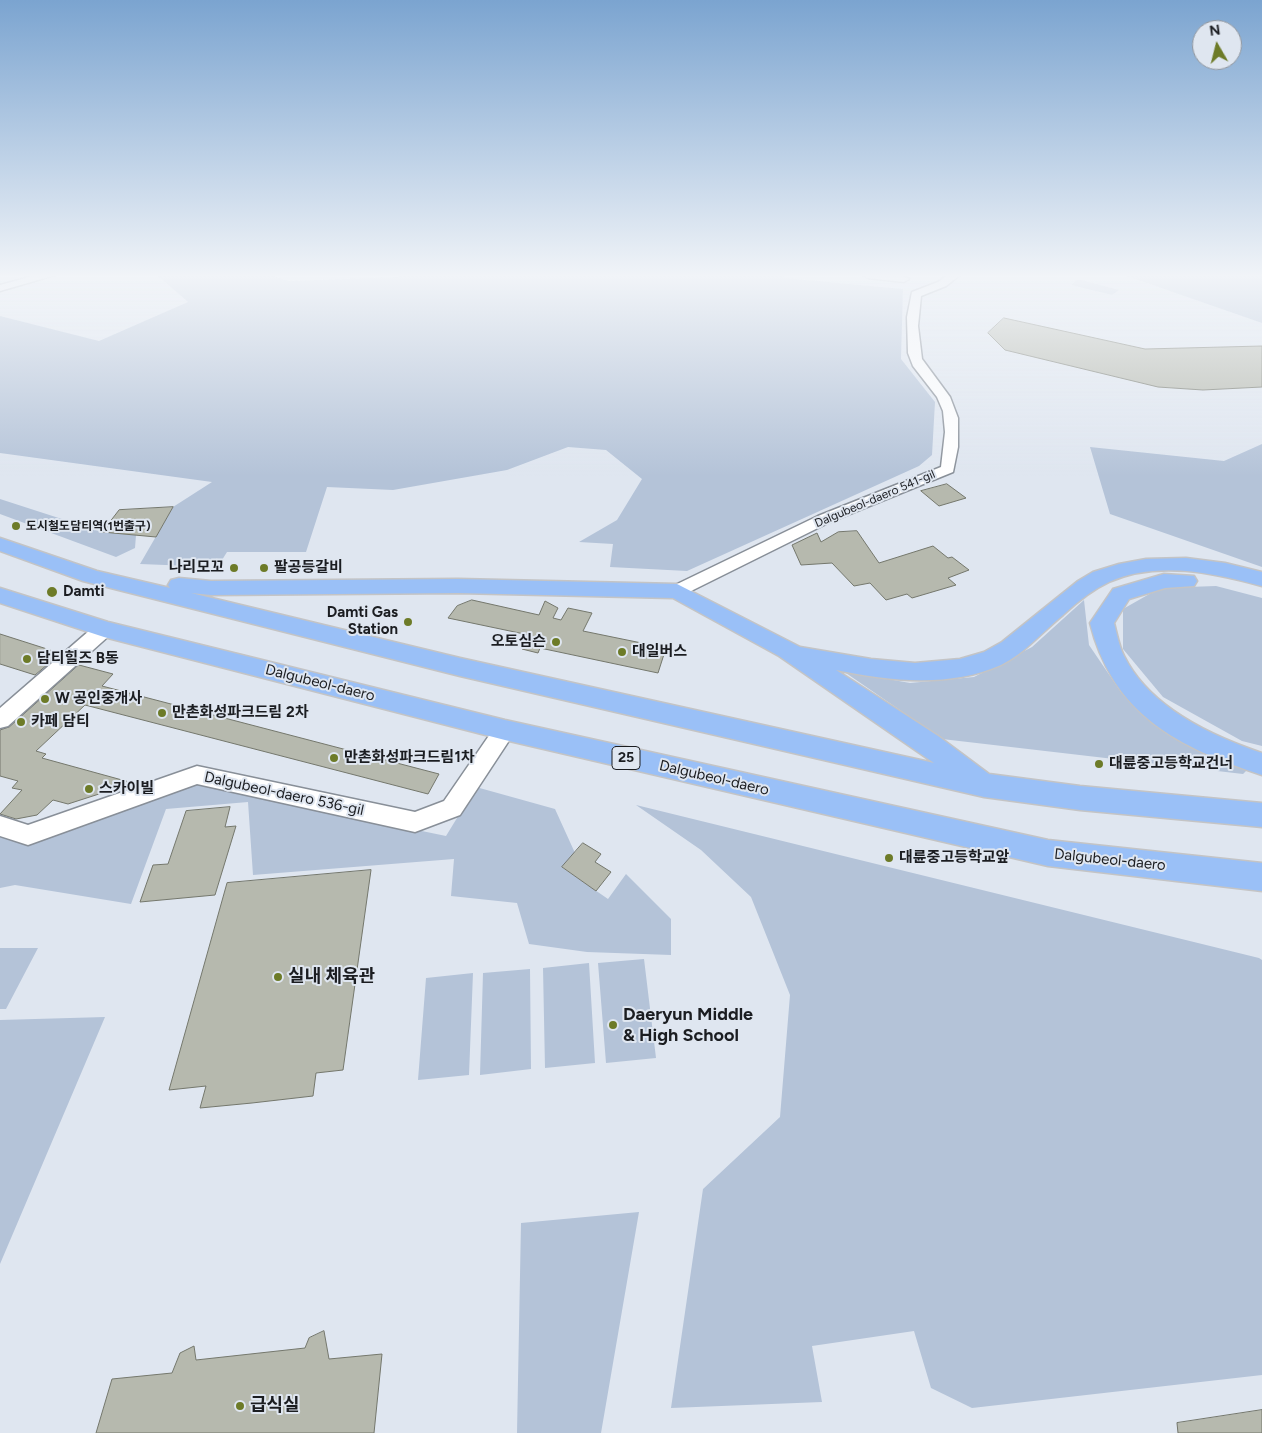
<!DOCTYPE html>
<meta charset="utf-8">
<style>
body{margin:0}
#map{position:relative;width:1262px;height:1433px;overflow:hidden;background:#dfe6f0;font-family:Figtree,sans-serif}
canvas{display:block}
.north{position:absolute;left:1192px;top:20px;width:50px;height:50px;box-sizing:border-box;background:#dfe6f0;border:1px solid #91969d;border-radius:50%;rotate:352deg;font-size:14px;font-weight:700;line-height:20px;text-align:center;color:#1b1d21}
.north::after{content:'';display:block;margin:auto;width:18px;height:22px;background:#6d7b28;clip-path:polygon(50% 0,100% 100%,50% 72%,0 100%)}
</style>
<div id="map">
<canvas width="1262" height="1433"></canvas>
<div class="north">N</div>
</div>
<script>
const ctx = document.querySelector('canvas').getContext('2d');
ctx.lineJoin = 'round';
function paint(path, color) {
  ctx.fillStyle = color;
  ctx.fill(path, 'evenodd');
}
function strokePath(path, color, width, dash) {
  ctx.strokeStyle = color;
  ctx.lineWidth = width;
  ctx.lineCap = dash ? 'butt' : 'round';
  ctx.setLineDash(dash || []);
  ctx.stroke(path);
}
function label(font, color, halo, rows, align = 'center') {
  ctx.font = font + ' Figtree,"Noto Sans KR",sans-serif';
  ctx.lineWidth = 4;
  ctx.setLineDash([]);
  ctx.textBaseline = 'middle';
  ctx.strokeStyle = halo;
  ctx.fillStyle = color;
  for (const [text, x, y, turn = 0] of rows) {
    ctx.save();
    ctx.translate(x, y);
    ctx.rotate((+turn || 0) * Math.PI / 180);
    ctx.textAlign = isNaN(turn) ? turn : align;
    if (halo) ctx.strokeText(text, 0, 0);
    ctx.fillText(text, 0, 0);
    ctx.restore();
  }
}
const green = new Path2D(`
 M157 275H269L289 281 401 277 397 275H783L785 278 903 289 901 359 935 402 932 455 919 466 687 571 610 567 613 544 579 542 617 520 642 479 606 450 568 447 507 470 393 490 327 487 306 552H227L222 560 191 566 140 564 173 507 212 482 0 453V316L99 341 188 302Z
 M1124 275H1262V323Z
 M1078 279 1119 290 1112 295 1071 285Z
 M1262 444V567L1110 514 1090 447 1224 461Z
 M0 499 102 532 136 535 135 548 116 557 0 514Z
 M1216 586 1262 598V746L1242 741 1163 697 1123 649V609L1160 588Z
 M1084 600 1089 645 1121 692 1178 740 1248 769 1243 774 942 739 843 671 910 683 974 677 1032 647Z
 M190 783 446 836 476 787 555 809 575 853 563 868 608 899 626 874 671 919V955L587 952 529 944 517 903 451 896 454 859 253 875 248 802 166 809 131 904 15 885 0 888V834Z
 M636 805 1259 958 1262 960V1375L972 1408 931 1388 914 1331 812 1346 822 1402 671 1408 703 1189 780 1117 790 995 751 897 701 850Z
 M0 948H38L6 1009H0Z
 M644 959 656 1058 606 1063 598 963Z
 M589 963 595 1063 545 1068 543 968Z
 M530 969 531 1069 480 1075 483 973Z
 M473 973 469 1075 418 1080 426 978Z
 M105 1017 0 1264V1020Z
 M639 1212 601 1433H517L521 1223Z`);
const building = new Path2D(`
 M1004 318 1145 349 1262 346V387L1203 390 1158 387 1005 350 988 333Z
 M947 484 966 498 939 506 921 491Z
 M173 507 156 537 102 532 119 510Z
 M857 531 879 563 933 546 948 558 952 557 969 570 948 578 956 585 912 598 907 594 886 600 870 583 854 586 832 563 801 565 792 545 817 533 821 542 838 532Z
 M472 600 539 615 545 601 558 608 553 618 561 620 568 608 592 613 583 631 666 648 658 673 540 648 538 653 522 649 529 635 448 618 457 606Z
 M0 634 47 649 60 654 35 675 0 664Z
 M79 665 113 674 102 686 439 774 428 794 85 705 36 751 46 754 42 758 133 783 68 804 53 800 37 815 16 819 0 814 22 790 12 788 18 781 0 776V730L9 727Z
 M230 807 225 827 236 826 215 895 140 902 153 865 168 864 186 811Z
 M583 843 601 854 595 862 611 872 596 891 562 867Z
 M371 870 343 1070 316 1073 313 1096 252 1103 200 1108 206 1086 169 1090 227 883Z
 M324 1331 329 1359 382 1354 374 1433H96L112 1379 172 1373 180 1353 194 1346 196 1360 305 1348 309 1338Z
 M1262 1410V1433H1178L1177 1423Z`);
const minor = new Path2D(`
 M37 275H55L0 291V285Z
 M863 275H897L909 279 904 282 868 278Z
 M948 275H960L946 286 921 296 918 326 922 359 950 397 958 418V447L953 472 830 522 683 595H671L668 591 671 587 818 516 941 467 945 432 943 411 937 397 913 366 908 353 907 317 912 292 938 282Z
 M104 623 111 624 114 629 111 634 8 726 0 728V708L97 624Z
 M505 722 513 724 516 730 460 815 415 832 197 784 28 845 0 836V816L28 825 197 766 415 812 444 801 497 724Z`);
const major = new Path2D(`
 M0 538 97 571 170 588 168 585 171 580 179 578 211 581 458 579 677 584 800 647 871 659 915 663 960 659 984 652 1002 642 1078 581 1093 572 1119 564 1146 559 1186 558 1225 563 1262 572V586C1214 573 1157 560 1109 582 1092 590 1077 602 1063 615 1043 631 1025 653 1001 665 950 688 889 681 836 670L938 736 989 774 1080 786 1262 803V827L1080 810 984 797 460 676 83 581 0 551ZM191 593 211 595 458 593 673 598 779 656 934 763 460 658Z
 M1164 574 1194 576 1197 581 1194 586 1165 588 1129 599 1114 623C1117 634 1119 646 1124 656 1149 707 1211 736 1262 753V775C1178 747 1113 715 1090 623L1113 589Z
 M0 588 108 622 505 720 1048 840 1262 863V891L1048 866 505 740 104 637 0 603Z`);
const markers = [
 [16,526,5,"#6d7b28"],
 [234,568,5,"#6d7b28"],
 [264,568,5,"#6d7b28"],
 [52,592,6,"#6d7b28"],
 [408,622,5,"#6d7b28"],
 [556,642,5,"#6d7b28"],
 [622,652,5,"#6d7b28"],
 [27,659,5,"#6d7b28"],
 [45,699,5,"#6d7b28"],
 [162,713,5,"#6d7b28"],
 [21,722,5,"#6d7b28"],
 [334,758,5,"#6d7b28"],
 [1099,764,5,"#6d7b28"],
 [89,789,5,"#6d7b28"],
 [889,858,5,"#6d7b28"],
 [278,977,5,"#6d7b28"],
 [613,1025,5,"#6d7b28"],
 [240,1406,5,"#6d7b28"]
];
const farStreetnames = [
 ["Dalgubeol-daero 541-gil",875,499,-23]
];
const farPoinames = [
 ["도시철도담티역(1번출구)",26,526]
];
const shields = [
 [626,758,28]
];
const shieldNames = [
 ["25",626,758]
];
const poiNames = [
 ["나리모꼬",224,568,"right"],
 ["팔공등갈비",274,568],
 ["Damti",63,592],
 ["Damti Gas",398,613,"right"],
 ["Station",398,630,"right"],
 ["오토심슨",546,642,"right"],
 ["대일버스",632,652],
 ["담티힐즈 B동",37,659],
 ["W 공인중개사",55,699],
 ["만촌화성파크드림 2차",172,713],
 ["카페 담티",31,722],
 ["만촌화성파크드림1차",344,758],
 ["대륜중고등학교건너",1109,764],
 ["스카이빌",99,789],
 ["대륜중고등학교앞",899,858]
];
const streetNames = [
 ["Dalgubeol-daero",320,683,14],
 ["Dalgubeol-daero",714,778,13],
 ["Dalgubeol-daero 536-gil",284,794,12],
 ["Dalgubeol-daero",1110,860,6]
];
const nearPoinames = [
 ["실내 체육관",288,977],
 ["Daeryun Middle",623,1015],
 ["& High School",623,1036],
 ["급식실",250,1406]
];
paint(green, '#b4c3d8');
paint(building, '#b6b9ae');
strokePath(building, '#74776c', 1);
strokePath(minor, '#888f98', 3);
strokePath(major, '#c4c4c5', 3);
paint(minor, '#fff');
paint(major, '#9ac0f7');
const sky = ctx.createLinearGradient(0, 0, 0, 476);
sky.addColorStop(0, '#7ba4d0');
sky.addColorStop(0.58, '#f1f4f8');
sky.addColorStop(1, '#f1f4f800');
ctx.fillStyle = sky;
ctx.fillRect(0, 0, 1262, 476);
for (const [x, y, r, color] of markers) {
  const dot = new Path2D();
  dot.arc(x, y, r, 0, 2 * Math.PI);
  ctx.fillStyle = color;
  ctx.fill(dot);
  strokePath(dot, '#dfe6f0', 2);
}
label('12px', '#1b1d21', '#dfe6f0', farStreetnames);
label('bold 12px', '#1b1d21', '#dfe6f0', farPoinames, 'left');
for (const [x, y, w] of shields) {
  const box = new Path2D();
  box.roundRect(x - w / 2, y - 11.5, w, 23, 4);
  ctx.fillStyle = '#dfe6f0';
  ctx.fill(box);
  strokePath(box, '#1b1d21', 1);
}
label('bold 14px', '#1b1d21', null, shieldNames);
label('bold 15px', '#1b1d21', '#dfe6f0', poiNames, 'left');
label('15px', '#1b1d21', '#dfe6f0', streetNames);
label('bold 18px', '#1b1d21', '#dfe6f0', nearPoinames, 'left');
</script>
